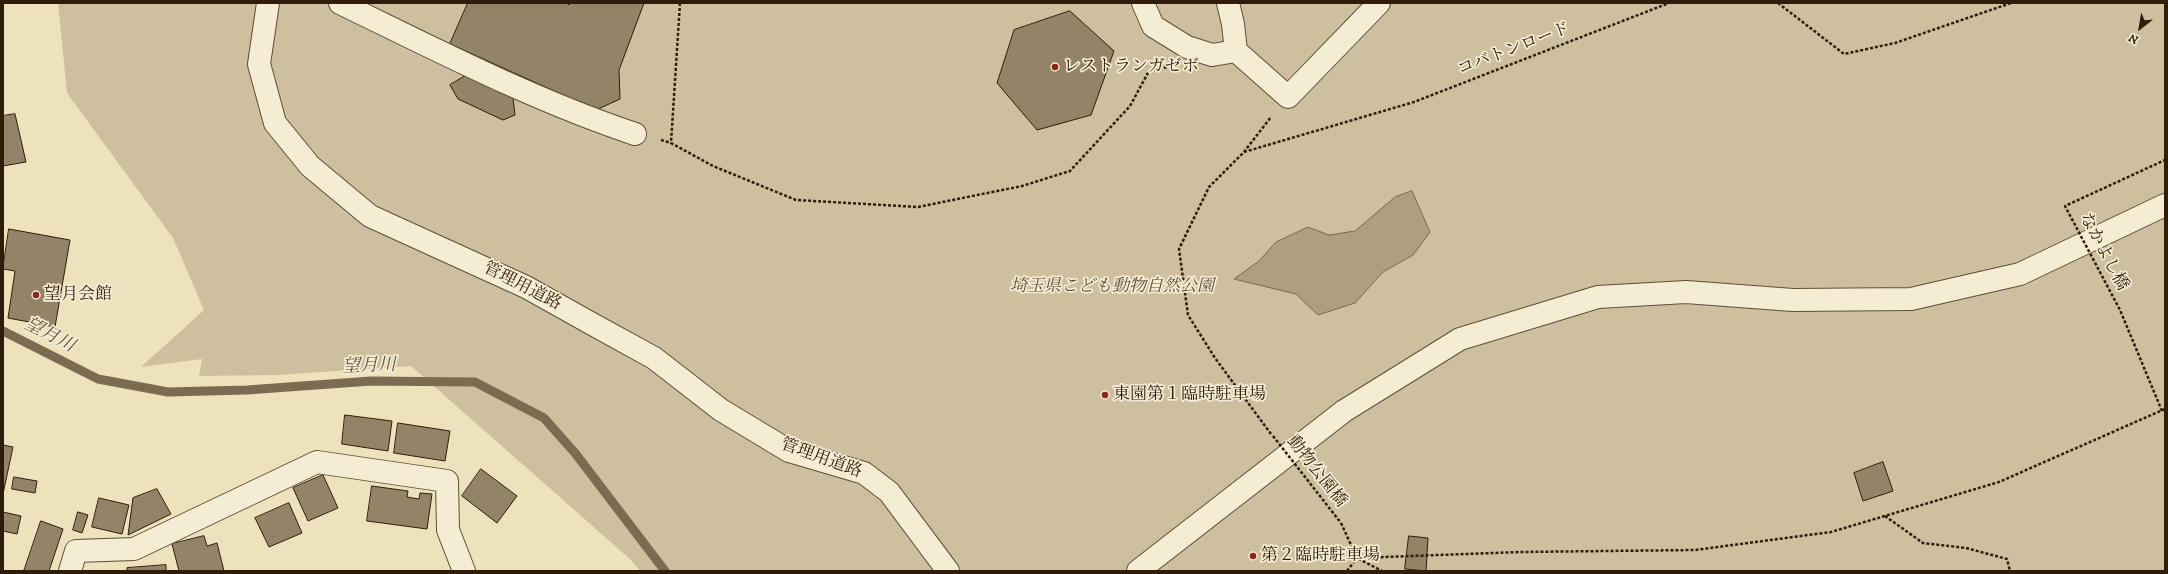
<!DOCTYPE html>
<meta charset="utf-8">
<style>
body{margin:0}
#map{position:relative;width:2168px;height:574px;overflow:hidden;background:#eee2bc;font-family:"IM FELL DW Pica",serif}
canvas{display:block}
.frame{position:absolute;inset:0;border:4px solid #301c0b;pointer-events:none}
.north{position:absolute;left:2120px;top:8px;width:40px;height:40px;-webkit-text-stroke:3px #f4ecd3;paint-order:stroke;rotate:211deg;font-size:11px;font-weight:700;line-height:16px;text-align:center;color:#301c0b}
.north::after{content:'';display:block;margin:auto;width:14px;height:18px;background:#301c0b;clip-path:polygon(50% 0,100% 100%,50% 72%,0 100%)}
</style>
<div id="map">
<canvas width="2168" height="574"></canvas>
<div class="frame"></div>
<div class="north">N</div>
</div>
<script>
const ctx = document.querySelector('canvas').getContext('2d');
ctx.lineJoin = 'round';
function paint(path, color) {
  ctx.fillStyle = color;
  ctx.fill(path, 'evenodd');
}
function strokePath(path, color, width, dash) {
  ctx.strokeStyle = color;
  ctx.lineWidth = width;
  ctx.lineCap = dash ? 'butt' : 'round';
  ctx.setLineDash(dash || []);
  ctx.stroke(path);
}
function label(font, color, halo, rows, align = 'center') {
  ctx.font = font + ' "IM FELL DW Pica","Noto Serif JP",serif';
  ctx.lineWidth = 3.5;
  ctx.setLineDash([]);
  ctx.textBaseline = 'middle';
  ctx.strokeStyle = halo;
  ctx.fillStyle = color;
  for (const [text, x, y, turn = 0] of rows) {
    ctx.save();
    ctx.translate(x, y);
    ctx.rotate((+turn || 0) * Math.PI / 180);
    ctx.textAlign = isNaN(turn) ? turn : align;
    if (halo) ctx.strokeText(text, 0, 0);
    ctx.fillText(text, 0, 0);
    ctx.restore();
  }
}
const green = new Path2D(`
 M58 3H2165V571H640L630 559 411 366 277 375 199 376 202 359 141 367 204 310 173 238 67 93Z`);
const water = new Path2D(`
 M1412 191 1430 232 1413 255 1383 272 1355 303 1318 315 1296 294 1234 279 1259 261 1276 242 1308 227 1329 235 1355 231 1395 197Z`);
const stream = new Path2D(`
 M3 331 98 379 168 392 247 390 371 381 475 382 544 418 575 453 665 571`);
const building = new Path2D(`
 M468 3H567L569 5 570 3H644L619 70 620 99 596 110 450 44Z
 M1070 11 1114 51 1091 115 1037 130 997 83 1014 30Z
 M467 75 513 98 515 115 503 120 458 99 450 85Z
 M15 114 26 162 3 166V116Z
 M9 229 70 240 55 327 8 318 15 271 3 269Z
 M345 415 392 421 388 451 342 444Z
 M398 423 450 431 445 461 394 453Z
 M3 445 13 447 3 494Z
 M1883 462 1893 491 1863 501 1854 473Z
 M481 469 517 496 497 523 462 496Z
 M323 475 338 508 308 521 293 488Z
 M14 477 37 481 35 493 12 489Z
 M372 486 408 491 407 497 419 499 420 493 432 494 427 529 367 521Z
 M157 489 171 514 128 535 133 498Z
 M99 498 129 505 122 534 92 527Z
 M289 503 302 533 269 547 255 518Z
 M3 512 21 516 17 534 3 531Z
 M78 512 88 515 82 533 73 530Z
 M41 521 63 529 49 571H24Z
 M204 536 207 546 217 543 224 571H179L172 544Z
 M1409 536 1428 538 1426 571 1405 569Z
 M166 565V571H127V568Z`);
const path = new Path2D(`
 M680 3 671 143 713 166 796 200 918 207 1022 186 1070 171 1130 106 1149 71 1167 67
 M1778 3 1844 54 1895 43 2011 3
 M661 140 671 143
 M1244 152 1414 102 1669 3
 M1271 434 1215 358 1188 315 1179 249 1209 187 1244 152 1271 117
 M1885 516 1923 543 1966 548 2007 559 2010 571
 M1341 523 1357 558 1382 571
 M1347 571 1357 558 1520 552 1695 550 1831 532 1999 482 2165 409`);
const minor = new Path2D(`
 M268 3 259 64 275 123 310 166 370 216 526 287 594 325 654 358 721 410 789 451 864 473 889 492 948 571
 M340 3C437 50 533 100 635 134
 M1143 3 1153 26 1187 47 1212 55 1236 51
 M1228 3 1233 24 1236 51 1288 97 1379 3
 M70 571 76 551 134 549 317 462 447 481 448 530 464 571
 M1138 571 1344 411 1460 339 1598 297 1686 292 1793 300 1911 299 2020 274 2165 205`);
const pathBridge = new Path2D(`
 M2162 411 2120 310 2065 206 2165 160
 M1273 436 1341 523`);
const markers = [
 [1055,67,4,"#8f2418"],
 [36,295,4,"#8f2418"],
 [1105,395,4,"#8f2418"],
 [1253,556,4,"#8f2418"]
];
const streetNames = [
 ["コバトンロード",1514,50,-21],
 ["なかよし橋",2103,252,62],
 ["管理用道路",522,287,27],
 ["管理用道路",821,459,20],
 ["動物公園橋",1316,472,52]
];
const poiNames = [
 ["レストランガゼボ",1063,67],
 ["望月会館",44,295],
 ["東園第１臨時駐車場",1113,395],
 ["第２臨時駐車場",1261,556]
];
const parkNames = [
 ["埼玉県こども動物自然公園",1112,287]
];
const waterNames = [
 ["望月川",49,336,27],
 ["望月川",369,367,-2]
];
paint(green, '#cec09e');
paint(water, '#ad9f80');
strokePath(water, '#7b6b51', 1);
strokePath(stream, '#7b6b51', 9);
paint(building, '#938367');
strokePath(building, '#301c0b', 1);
strokePath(minor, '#604e37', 24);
strokePath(path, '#301c0b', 2.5, [3, 2]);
strokePath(minor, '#f4ecd3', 22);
strokePath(pathBridge, '#301c0b', 2.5, [3, 2]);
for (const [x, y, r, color] of markers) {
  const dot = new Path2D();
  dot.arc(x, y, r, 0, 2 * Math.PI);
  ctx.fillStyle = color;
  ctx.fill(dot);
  strokePath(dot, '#f4ecd3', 1.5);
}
label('17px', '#301c0b', '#f4ecd3', streetNames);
label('17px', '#301c0b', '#f4ecd3', poiNames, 'left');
label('italic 17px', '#5f4d37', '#f4ecd3', parkNames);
label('italic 18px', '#62503a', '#f4ecd3', waterNames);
</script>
